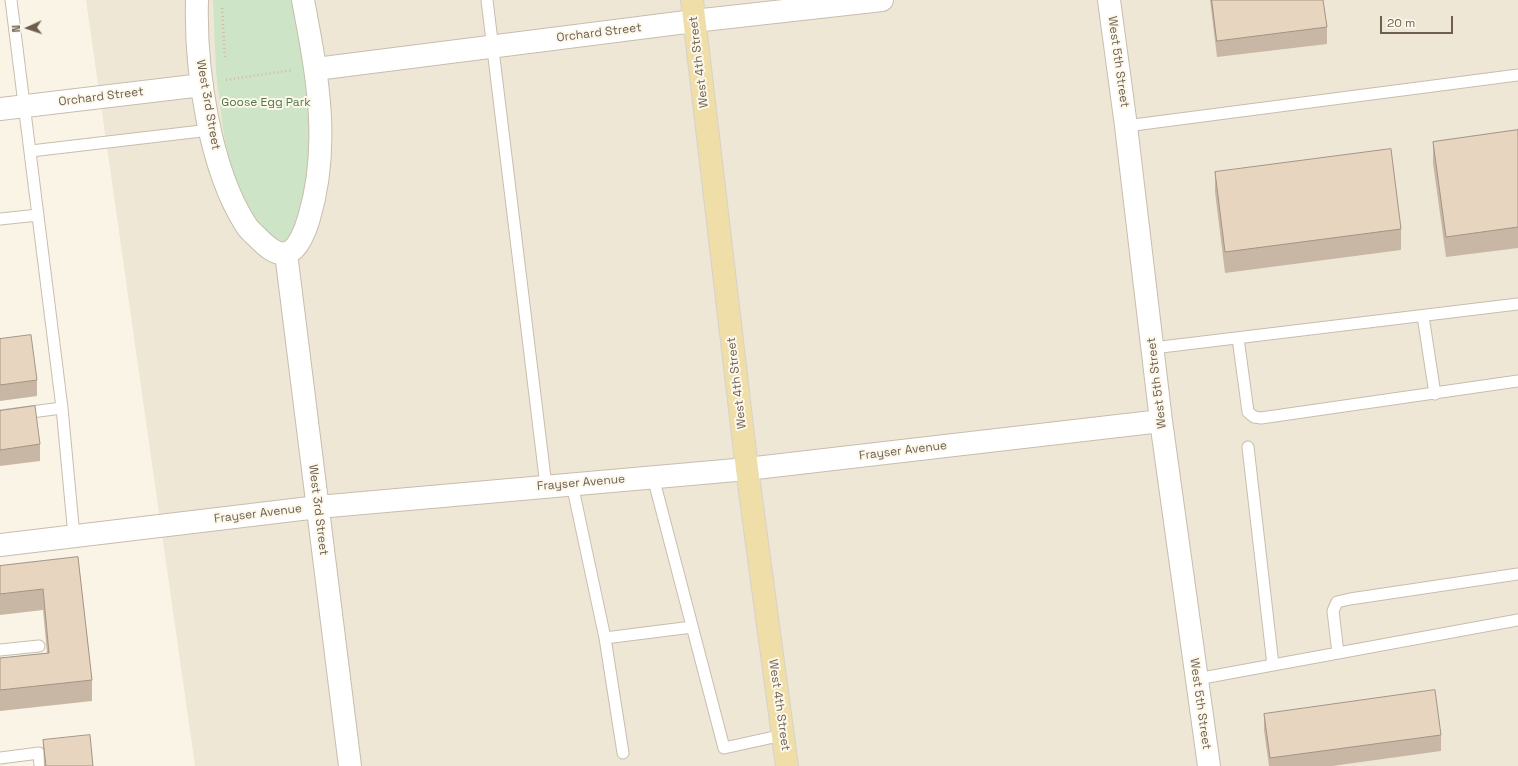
<!DOCTYPE html>
<style>
body{margin:0}
#map{position:relative;width:1518px;height:766px;overflow:hidden;background:#f9f4e6;font-family:"Space Grotesk",sans-serif}
canvas{display:block}
.north{position:absolute;left:8px;top:8px;width:40px;height:40px;-webkit-text-stroke:3px #fcf8eb;paint-order:stroke;rotate:267deg;font-size:11px;font-weight:700;line-height:16px;text-align:center;color:#6e5e4e}
.north::after{content:'';display:block;margin:auto;width:14px;height:18px;background:#6e5e4e;clip-path:polygon(50% 0,100% 100%,50% 72%,0 100%)}
.scale{position:absolute;left:1380px;top:16px;width:73px;height:18px;box-sizing:border-box;border:2px solid #6e5e4e;border-top:0;padding-left:5px;font-size:12px;line-height:14px;white-space:nowrap;color:#6e5e4e;-webkit-text-stroke:3px #fcf8eb;paint-order:stroke}
</style>
<div id="map">
<canvas width="1518" height="766"></canvas>
<div class="north">N</div>
<div class="scale">20 m</div>
</div>
<script>
const ctx = document.querySelector('canvas').getContext('2d');
ctx.lineJoin = 'round';
function paint(path, color) {
  ctx.fillStyle = color;
  ctx.fill(path, 'evenodd');
}
function strokePath(path, color, width, dash) {
  ctx.strokeStyle = color;
  ctx.lineWidth = width;
  ctx.lineCap = dash ? 'butt' : 'round';
  ctx.setLineDash(dash || []);
  ctx.stroke(path);
}
function label(font, color, halo, rows, align = 'center') {
  ctx.font = font + ' "Space Grotesk",sans-serif';
  ctx.lineWidth = 4;
  ctx.setLineDash([]);
  ctx.textBaseline = 'middle';
  ctx.strokeStyle = halo;
  ctx.fillStyle = color;
  for (const [text, x, y, turn = 0] of rows) {
    ctx.save();
    ctx.translate(x, y);
    ctx.rotate((+turn || 0) * Math.PI / 180);
    ctx.textAlign = isNaN(turn) ? turn : align;
    if (halo) ctx.strokeText(text, 0, 0);
    ctx.fillText(text, 0, 0);
    ctx.restore();
  }
}
const residential = new Path2D(`
 M86 0H1518V766H195Z`);
const green = new Path2D(`
 M213 0H299L307 56 312 188 286 253 248 215 229 162 223 129 216 72Z`);
const path = new Path2D(`
 M222 8 225 59
 M226 80 292 70`);
const lane = new Path2D(`
 M487 0 546 486
 M1126 126 1518 75
 M31 151 210 130
 M0 219 38 215
 M1423 316 1435 394
 M1238 338 1248 412 1254 417 1261 418 1518 381
 M1153 348 1518 304
 M62 408 74 536
 M0 416 62 408 11 0
 M1248 447 1273 665
 M653 477 724 748 783 735
 M572 484 605 638 692 627
 M605 638 623 753
 M0 650 39 646
 M1338 653 1333 611 1337 602 1350 599 1518 574
 M1197 679 1518 620
 M0 758 39 753 40 766`);
const street = new Path2D(`
 M197 0C195 67 209 168 246 225 249 230 254 234 258 238 265 245 276 256 287 253 298 250 306 229 309 218 331 144 317 74 303 0
 M1109 0 1126 126 1161 421 1209 766
 M316 69 694 21 882 0
 M0 109 202 85
 M286 253 350 766
 M0 545 318 507 747 469 1161 421`);
const primary = new Path2D(`
 M692 0 747 469 787 766`);
const wall = new Path2D(`
 M1210 0H1323L1327 27V44L1217 57Z
 M1518 130V248L1446 257 1433 163V142Z
 M1215 172 1401 229V250L1225 273 1215 192Z
 M0 339 37 380V396L0 401Z
 M0 411 40 444V461L0 466Z
 M78 557 92 680V701L0 711V658L47 653 43 610 0 615V566Z
 M1264 714 1441 735V751L1332 766H1269L1264 730Z
 M43 740 93 766H44Z`);
const building = new Path2D(`
 M1212 0H1323L1327 27 1217 41Z
 M1518 130V227L1446 237 1433 142Z
 M1391 149 1401 229 1225 252 1215 172Z
 M31 335 37 380 0 385V339Z
 M35 406 40 444 0 450V411Z
 M78 557 92 680 0 690V658L49 653 43 589 0 594V566Z
 M1435 690 1441 735 1270 758 1264 714Z
 M90 735 93 766H46L43 740Z`);
const streetNames = [
 ["Orchard Street",599,33,-7],
 ["West 4th Street",699,62,-97],
 ["West 5th Street",1118,62,82],
 ["Orchard Street",101,97,-7],
 ["West 3rd Street",208,105,80],
 ["West 4th Street",737,383,-97],
 ["West 5th Street",1157,383,-97],
 ["Frayser Avenue",903,451,-7],
 ["Frayser Avenue",581,483,-5],
 ["West 3rd Street",318,510,83],
 ["Frayser Avenue",258,514,-7],
 ["West 5th Street",1200,704,82],
 ["West 4th Street",779,705,82]
];
const parkNames = [
 ["Goose Egg Park",266,103]
];
paint(residential, '#efe7d5');
paint(green, '#cee4c6');
strokePath(lane, '#c8bdad', 13);
strokePath(street, '#c8bdad', 24);
strokePath(primary, '#d6d2cd', 24);
strokePath(path, '#cfbba4', 2.5, [1, 3]);
strokePath(lane, '#fff', 11);
strokePath(street, '#fff', 22);
strokePath(primary, '#efdea7', 22);
paint(wall, '#c8b7a4');
paint(building, '#e8d5bf');
strokePath(building, '#a29586', 1);
label('12px', '#6e5e4e', '#fcf8eb', streetNames);
label('12px', '#52784b', '#fcf8eb', parkNames);
</script>
